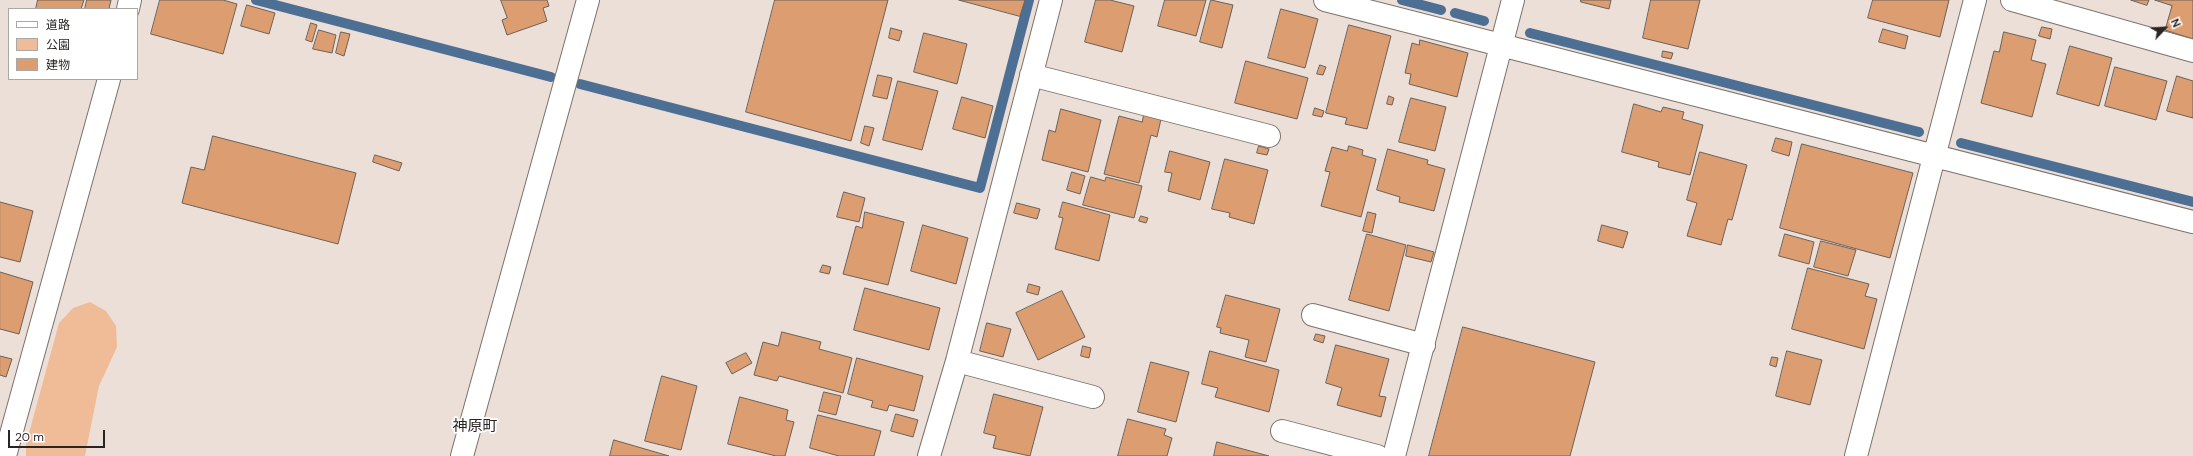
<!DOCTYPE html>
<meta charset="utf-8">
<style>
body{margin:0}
#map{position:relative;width:2193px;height:456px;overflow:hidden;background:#ebdfd7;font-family:"DM Sans","Noto Sans JP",sans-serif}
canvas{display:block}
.legend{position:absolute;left:8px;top:8px;width:130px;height:72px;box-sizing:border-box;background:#fff;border:1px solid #aaa8a7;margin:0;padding:5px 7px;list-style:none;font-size:12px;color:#2a2522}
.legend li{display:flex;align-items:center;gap:8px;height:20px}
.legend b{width:20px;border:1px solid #aaa8a7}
.north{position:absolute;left:2145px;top:8px;width:40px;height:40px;-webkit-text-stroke:3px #fff;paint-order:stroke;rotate:65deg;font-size:11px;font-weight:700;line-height:16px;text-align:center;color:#2a2522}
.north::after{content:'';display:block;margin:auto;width:14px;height:18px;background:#2a2522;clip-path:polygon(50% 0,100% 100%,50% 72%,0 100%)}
.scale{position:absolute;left:8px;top:430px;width:97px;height:18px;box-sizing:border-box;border:2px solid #2a2522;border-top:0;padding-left:5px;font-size:12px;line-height:14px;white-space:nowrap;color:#2a2522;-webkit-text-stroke:3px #fff;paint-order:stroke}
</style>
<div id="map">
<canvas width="2193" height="456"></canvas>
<ul class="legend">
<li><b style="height:5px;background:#fff"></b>道路</li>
<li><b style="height:11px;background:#f0bc98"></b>公園</li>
<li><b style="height:11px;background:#dc9d70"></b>建物</li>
</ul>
<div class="north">N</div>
<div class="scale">20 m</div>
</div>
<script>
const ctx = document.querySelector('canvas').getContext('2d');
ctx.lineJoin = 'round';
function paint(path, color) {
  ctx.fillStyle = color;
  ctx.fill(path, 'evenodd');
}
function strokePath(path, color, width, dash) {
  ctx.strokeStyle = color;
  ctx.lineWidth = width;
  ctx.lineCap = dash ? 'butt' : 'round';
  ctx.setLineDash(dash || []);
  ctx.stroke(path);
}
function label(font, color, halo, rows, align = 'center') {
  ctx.font = font + ' "DM Sans","Noto Sans JP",sans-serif';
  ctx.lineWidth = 3.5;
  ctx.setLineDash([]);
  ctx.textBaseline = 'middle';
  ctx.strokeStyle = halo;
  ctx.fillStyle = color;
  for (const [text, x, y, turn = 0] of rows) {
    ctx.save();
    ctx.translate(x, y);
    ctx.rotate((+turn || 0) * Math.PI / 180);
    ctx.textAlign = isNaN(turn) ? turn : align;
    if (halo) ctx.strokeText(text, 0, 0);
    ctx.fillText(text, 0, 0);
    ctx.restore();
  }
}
const green = new Path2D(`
 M90 302 106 311 116 326 117 347 99 386 85 456H26V444L59 323 73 308Z`);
const stream = new Path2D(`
 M256 0 551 77
 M1402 0 1441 10
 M1455 13 1484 21
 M1530 33 1919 132
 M580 84 980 188 1029 0
 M1961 143 2193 202`);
const building = new Path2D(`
 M38 0H84L81 9H36Z
 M87 0H111L109 9H85Z
 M160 0H223L237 4 223 54 151 34Z
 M501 0H547L549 6 543 8 547 21 507 35 502 20 507 18Z
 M775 0H888L851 141 746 112Z
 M959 0H1025L1020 16Z
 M1096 0H1110L1134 6 1122 52 1085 42Z
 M1165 0H1206L1196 36 1158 26Z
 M1211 0 1233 5 1222 48 1200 42Z
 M1581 0H1611L1609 9 1581 2Z
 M1651 0H1700L1688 49 1643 38Z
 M1873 0H1949L1940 37 1868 18Z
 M2131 0H2149L2147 5Z
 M2155 0H2193V39L2165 30 2172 6Z
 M247 5 275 13 269 34 241 26Z
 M1281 9 1318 19 1305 68 1268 58Z
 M311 23 317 25 312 42 306 40Z
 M1349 25 1391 36 1367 129 1345 124 1347 118 1326 113Z
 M2042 27 2052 29 2050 39 2039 36Z
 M891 28 902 31 899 41 889 38Z
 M1883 29 1908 36 1905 49 1879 42Z
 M319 30 336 35 332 53 313 49Z
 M341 32 350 34 344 56 336 53Z
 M2004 32 2036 40 2031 60 2046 64 2032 117 1981 103 1994 51 1999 52Z
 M924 33 967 44 957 84 914 72Z
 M1420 40 1468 53 1457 97 1409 84 1411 74 1405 73 1412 43 1419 45Z
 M2070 46 2112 58 2099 106 2057 94Z
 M1663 51 1673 53 1671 59 1662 57Z
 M1246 61 1308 78 1297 119 1235 103Z
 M1320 65 1326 67 1323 75 1317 74Z
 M2115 67 2167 81 2156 120 2105 106Z
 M878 75 892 78 887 99 873 96Z
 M2177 76 2193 81V118L2167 111Z
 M898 81 938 91 922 150 883 140Z
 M1389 96 1394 98 1392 105 1387 104Z
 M962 97 993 106 985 138 953 129Z
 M1411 98 1446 107 1435 151 1399 142Z
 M1634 104 1661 112 1663 107 1684 112 1682 119 1703 125 1690 175 1658 167 1659 162 1622 152Z
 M1315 108 1324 111 1322 117 1313 115Z
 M1061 109 1101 120 1088 172 1042 160 1049 130 1055 132Z
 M1144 114 1161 119 1157 137 1151 135 1139 183 1104 174 1119 116 1142 122Z
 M865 126 874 128 869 146 861 143Z
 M213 136 356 173 338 244 182 203 191 167 204 170Z
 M1776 138 1792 142 1789 156 1772 151Z
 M1802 144 1913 173 1890 258 1780 228Z
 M1259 146 1269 149 1267 155 1257 153Z
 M1349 146 1363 150 1362 155 1376 159 1361 217 1321 206 1330 172 1325 171 1332 147 1347 151Z
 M1388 149 1428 160 1427 164 1445 169 1434 211 1399 202 1400 197 1377 190Z
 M1170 151 1210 162 1200 200 1168 191 1172 173 1165 172Z
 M1700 152 1747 165 1732 220 1728 219 1721 245 1687 236 1697 203 1687 200Z
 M375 155 402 163 399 171 373 162Z
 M1225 159 1268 170 1254 224 1229 217 1230 213 1212 209Z
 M1072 172 1085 176 1080 194 1067 190Z
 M1091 177 1105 181 1106 177 1142 186 1134 218 1083 205Z
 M844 192 865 198 859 222 837 217Z
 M0 202 33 211 20 262 0 257Z
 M1063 202 1110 215 1099 261 1055 249 1063 218 1059 217Z
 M1017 203 1040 209 1037 219 1014 213Z
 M865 212 904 222 888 285 843 274 856 226 862 228Z
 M1368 212 1376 214 1372 233 1363 231Z
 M1141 216 1148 218 1146 223 1139 221Z
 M923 225 968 238 956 284 911 271Z
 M1602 225 1628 232 1623 248 1598 241Z
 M1367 234 1406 245 1389 311 1349 300Z
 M1785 234 1814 242 1809 264 1779 256Z
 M1821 241 1856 250 1848 276 1814 267Z
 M1408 245 1434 252 1431 262 1406 256Z
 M823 265 831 267 829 274 820 272Z
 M1808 268 1869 284 1865 296 1877 299 1864 349 1792 329Z
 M0 272 33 282 19 334 0 329Z
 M1029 284 1040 287 1038 295 1027 292Z
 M865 288 940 308 929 350 854 330Z
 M1062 291 1085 337 1038 360 1016 313Z
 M1226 295 1280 309 1266 362 1245 357 1249 340 1220 333 1221 328 1217 327Z
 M987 323 1011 329 1003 357 980 351Z
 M1463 327 1595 362 1570 456H1429Z
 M782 332 821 342 819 349 852 358 843 393 779 376 777 381 754 375 763 342 778 346Z
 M1316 334 1325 336 1323 343 1314 340Z
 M1336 345 1389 359 1379 396 1386 397 1381 417 1337 405 1342 388 1326 383Z
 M1083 346 1091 348 1089 358 1081 356Z
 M1210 351 1279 370 1269 412 1215 397 1218 388 1202 384Z
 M1787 351 1822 360 1810 405 1776 396Z
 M746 353 752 363 732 374 726 363Z
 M0 356 12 359 6 377 0 375Z
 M1772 357 1778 358 1776 367 1770 365Z
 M857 358 923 376 914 411 889 405 887 411 871 407 873 401 848 394Z
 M1151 362 1189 372 1176 422 1138 412Z
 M662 376 697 386 681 450 645 441Z
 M824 392 841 396 836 415 819 411Z
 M994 394 1043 407 1030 456 993 448 996 436 984 433Z
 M740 397 788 410 786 420 794 422 785 456H776L728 444Z
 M896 414 918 420 913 437 891 431Z
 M818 415 881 431 874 456H839L810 448Z
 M1128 419 1166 429 1164 435 1172 438 1167 456H1118Z
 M614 440 669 456H610Z
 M1217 442 1269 456H1214Z`);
const minor = new Path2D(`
 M1325 0 2193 222
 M2012 0 2193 51
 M128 9 130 0
 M1031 75 1269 136
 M1313 315 1424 345
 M957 361 1093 397
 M1282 431 1377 456
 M5 456 109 79
 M462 456 588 0
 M929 456 957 361 1051 0
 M1394 456 1513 0
 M1856 456 1975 0`);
const neighbourhoodNames = [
 ["神原町",475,427]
];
paint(green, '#f0bc98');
strokePath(stream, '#4d6f93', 10);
paint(building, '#dc9d70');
strokePath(building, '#6b615a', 1);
strokePath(minor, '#7c726b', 24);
strokePath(minor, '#fff', 22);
label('15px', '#2a2522', '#fff', neighbourhoodNames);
</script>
